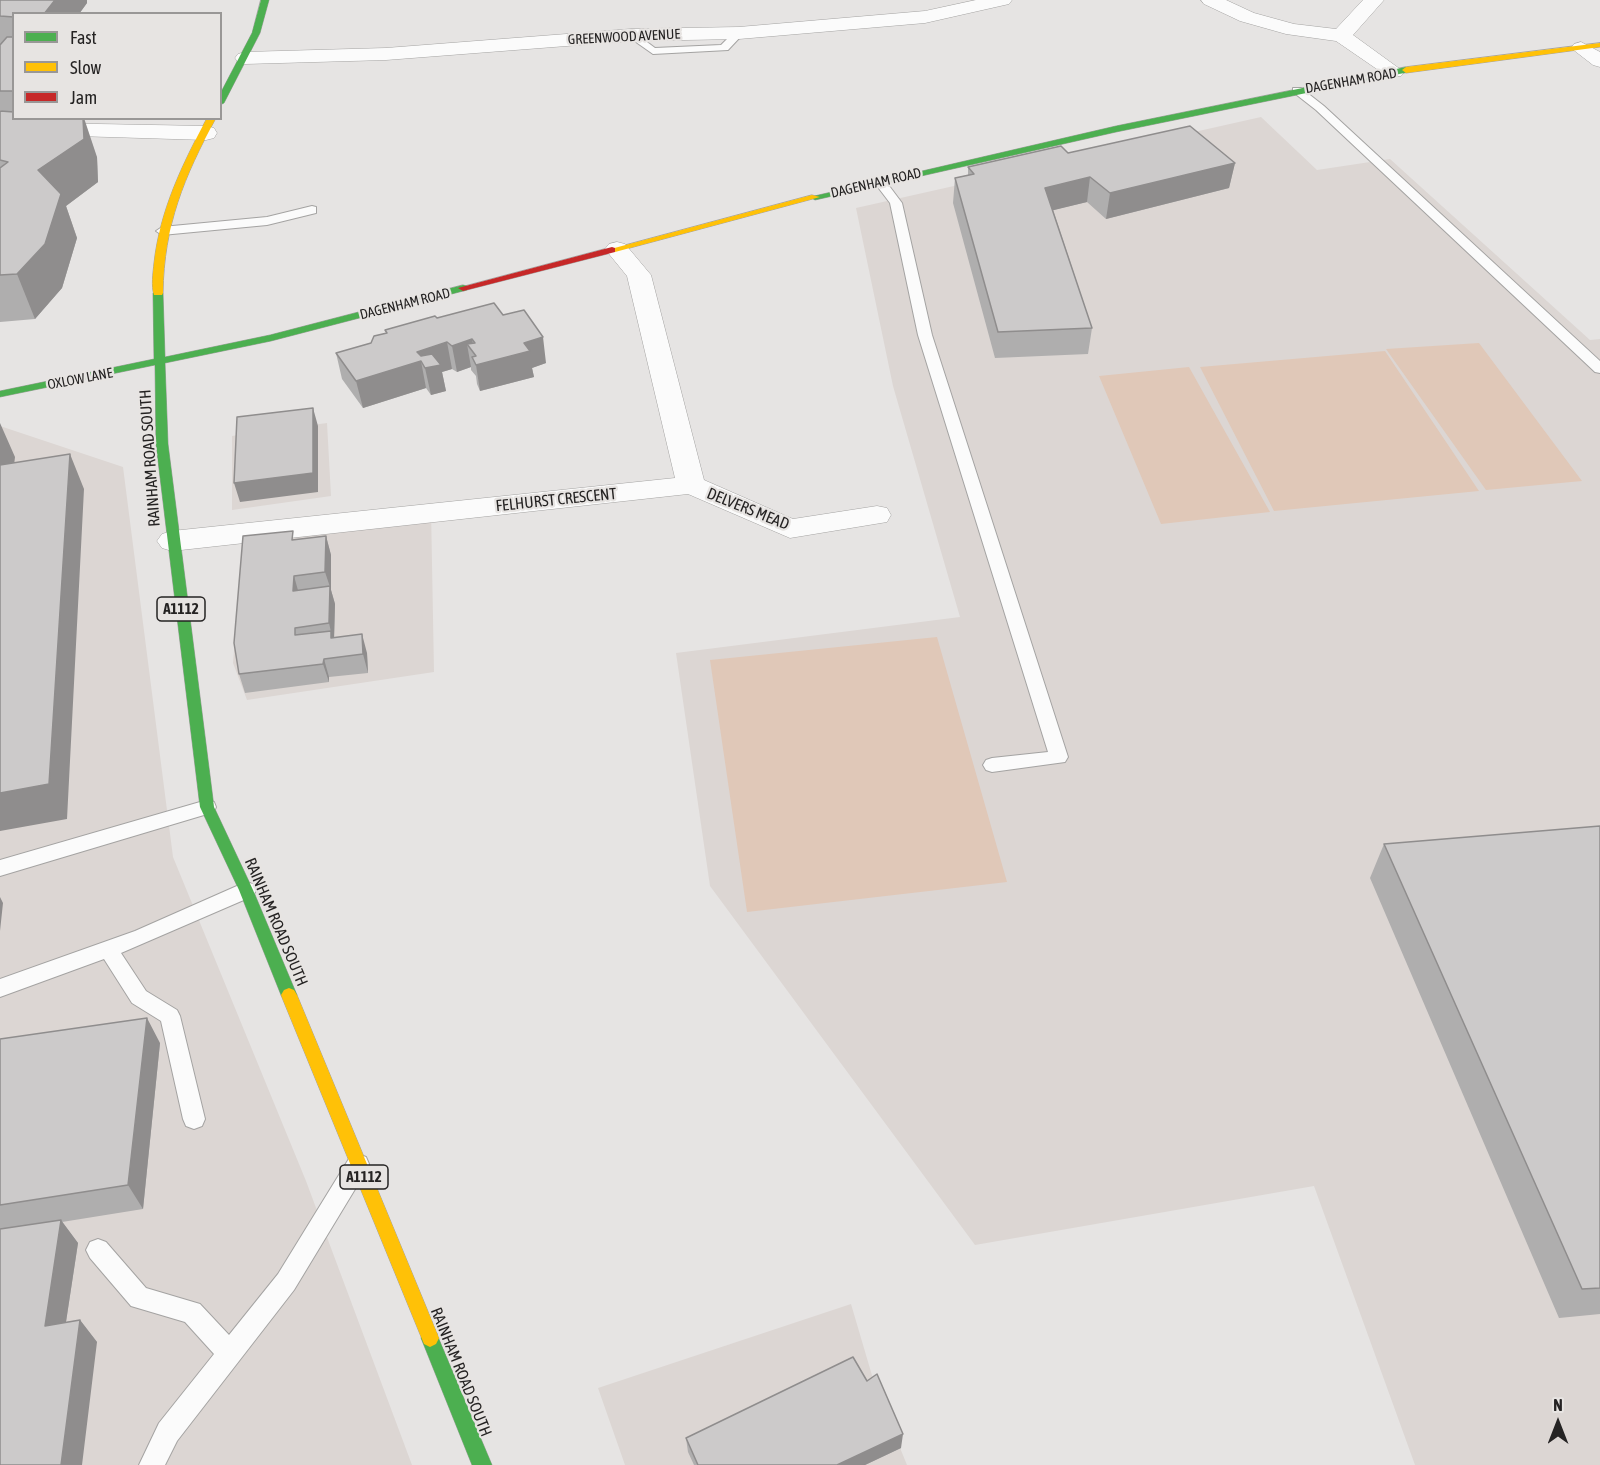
<!DOCTYPE html>
<style>
body{margin:0}
#map{position:relative;width:1600px;height:1465px;overflow:hidden;background:#e6e4e3;font-family:"Asap Condensed",sans-serif}
canvas{display:block}
.legend{position:absolute;left:12px;top:12px;width:210px;height:108px;box-sizing:border-box;background:#e7e4e2;border:2px solid #999796;margin:0;padding:8px 10px;list-style:none;font-size:18px;color:#252323}
.legend li{display:flex;align-items:center;gap:12px;height:30px}
.legend b{width:30px;border:2px solid #999796}
.north{position:absolute;left:1528px;top:1393px;width:60px;height:60px;-webkit-text-stroke:4px #e7e4e2;paint-order:stroke;rotate:0deg;font-size:16px;font-weight:700;line-height:24px;text-align:center;color:#252323}
.north::after{content:'';display:block;margin:auto;width:21px;height:27px;background:#252323;clip-path:polygon(50% 0,100% 100%,50% 72%,0 100%)}
</style>
<div id="map">
<canvas width="1600" height="1465"></canvas>
<ul class="legend">
<li><b style="height:8px;background:#4caf50"></b>Fast</li>
<li><b style="height:8px;background:#ffc107"></b>Slow</li>
<li><b style="height:8px;background:#c62828"></b>Jam</li>
</ul>
<div class="north">N</div>
</div>
<script>
const ctx = document.querySelector('canvas').getContext('2d');
ctx.lineJoin = 'round';
function paint(path, color) {
  ctx.fillStyle = color;
  ctx.fill(path, 'evenodd');
}
function strokePath(path, color, width, dash) {
  ctx.strokeStyle = color;
  ctx.lineWidth = width;
  ctx.lineCap = dash ? 'butt' : 'round';
  ctx.setLineDash(dash || []);
  ctx.stroke(path);
}
function label(font, color, halo, rows, align = 'center') {
  ctx.font = font + ' "Asap Condensed",sans-serif';
  ctx.lineWidth = 4.5;
  ctx.setLineDash([]);
  ctx.textBaseline = 'middle';
  ctx.strokeStyle = halo;
  ctx.fillStyle = color;
  for (const [text, x, y, turn = 0] of rows) {
    ctx.save();
    ctx.translate(x, y);
    ctx.rotate((+turn || 0) * Math.PI / 180);
    ctx.textAlign = isNaN(turn) ? turn : align;
    if (halo) ctx.strokeText(text, 0, 0);
    ctx.fillText(text, 0, 0);
    ctx.restore();
  }
}
const built = new Path2D(`
 M1261 117 1317 170 1390 159 1590 340 1600 339V1465H1415L1314 1186 975 1245 710 886 676 653 960 617 893 386 856 208Z
 M327 423 331 496 232 510V436Z
 M0 426 123 467 173 857 306 1181 412 1465H0Z
 M431 509 434 672 247 700 233 663 244 528Z
 M851 1304 876 1389 907 1465H625L598 1388Z`);
const green = new Path2D(`
 M1479 343 1582 481 1486 490 1386 349Z
 M1385 351 1479 491 1274 511 1200 367Z
 M1189 367 1270 512 1161 524 1099 376Z
 M937 637 1007 882 747 912 710 660Z`);
const lane = new Path2D(`
 M735 31 744 33 728 50 653 54 626 35 635 33 655 48 721 45Z
 M1293 88H1301L1324 106 1600 361V373L1595 372 1316 110 1293 92Z
 M880 178 884 179 902 203 932 335 1068 757 1065 762 992 772 986 770 983 765 986 760 992 758 1048 752 918 335 890 203 874 182Z
 M312 206 316 207V213L267 225 162 235 156 231 162 227 267 217Z
 M207 800 214 802 216 807 214 812 0 876V860Z
 M246 882 253 884 256 890 253 896 121 953 146 991 177 1010 180 1016 205 1119 202 1126 194 1129 186 1126 183 1119 161 1021 132 1003 104 959 0 997V979L135 931Z
 M358 1154 366 1157 369 1164 366 1171 294 1290 177 1441 165 1465H139L159 1423 214 1354 185 1322 131 1306 90 1258 86 1250 90 1242 98 1239 106 1242 146 1288 200 1304 229 1335 278 1274 350 1157Z`);
const street = new Path2D(`
 M976 0H1012L1009 4 925 23 739 39 631 41 386 60 245 64 238 62 235 58 238 54 245 52 386 48 631 29 739 27 925 11Z
 M1201 0H1226L1254 13 1294 24 1336 29 1363 0H1384L1353 35 1404 72 1401 76H1387L1336 41 1286 34 1240 21 1204 4Z
 M1581 42 1600 52V67L1593 65 1571 48 1574 44Z
 M44 123 206 126 214 128 217 133 214 138 206 140 44 135 0 138V124Z
 M617 242 625 244 651 275 704 480 793 519 877 506 887 508 891 515 887 522 790 538 688 494 172 551 162 548 157 541 162 534 172 531 675 478 627 276 605 249 609 244Z`);
const fast = new Path2D(`
 M261 0H269L260 33 224 103 220 105V94L252 33Z
 M1406 67 1410 70 1409 72 1116 132 815 200 810 197 1116 126Z
 M463 285 467 286V290L271 341 165 363 168 444 214 807 253 890 297 995 294 1000 289 1002 284 1000 281 995 239 890 200 807 156 444 155 365 0 397V391L154 359 153 293 158 290 163 293 165 357 270 335Z
 M430 1329 436 1332 492 1465H472L421 1338 424 1332Z`);
const slow = new Path2D(`
 M1600 43V47L1406 73 1402 70 1406 67Z
 M207 118H216C184 177 164 225 163 293L162 295H154C151 286 153 273 154 263 160 210 182 165 207 118Z
 M812 195 820 197 615 252 607 250Z
 M289 988 294 990 297 995 439 1338 436 1344 430 1347 424 1344 281 995 284 990Z`);
const jam = new Path2D(`
 M612 247 615 248V252L463 291 458 288Z`);
const wall = new Path2D(`
 M0 0H87V3L79 14H14V118L97 157 98 182 66 206 77 238 62 288 35 319 0 322V111H2L0 110Z
 M1068 153 1235 163 1229 188 1106 219 1087 202 1053 210 1092 328 1088 354 995 358 953 203 955 178 968 175V167Z
 M503 315 546 363 532 368 534 377 480 391 477 384 476 376 471 370V367L457 372 452 369 442 372 446 391 431 395 426 388 363 408 342 379 336 353 371 343 386 333 385 330 437 318Z
 M326 536 331 555V590L335 604 334 638 367 653 368 673 329 677V682L245 693 239 674 295 540Z
 M1600 826V1314L1559 1318 1370 878 1384 844Z
 M0 1039 160 1043 143 1209 62 1222 78 1243 66 1322 80 1320 97 1342 0 1465Z
 M686 1438 901 1448 865 1465H694L688 1452Z`);
const shadedWall = new Path2D(`
 M55 0H87V3L79 14H44Z
 M83 118H84L97 157 98 182 66 206 77 238 62 288 35 319 17 274 38 170Z
 M1235 163 1229 188 1106 219 1110 193Z
 M1090 177 1087 202 1042 213 1045 188Z
 M543 337 546 363 532 368 534 377 480 391 476 365 524 343Z
 M472 339 475 355 467 344 471 367 457 372 452 346Z
 M447 342 452 369 442 372 446 391 431 395 425 368 421 361 426 388 363 408 356 381 417 352Z
 M313 408 318 426V492L240 502 234 483Z
 M0 423 15 457 10 500 0 478Z
 M70 454 84 489 67 819 0 831V793Z
 M326 536 331 555V590L335 604 334 640 331 638V632L329 623 330 587 325 572Z
 M294 576 299 594 293 591Z
 M362 634 367 653 368 673 363 654Z
 M324 659 329 677V682L323 664Z
 M0 897 3 903 0 931Z
 M147 1018 160 1043 143 1209 128 1185Z
 M61 1220 78 1243 62 1348 45 1326Z
 M80 1320 97 1342 82 1465H61Z
 M903 1434 901 1448 865 1465H837Z`);
const building = new Path2D(`
 M0 0H55L44 14H14V17L0 16Z
 M7 37H14V91H0V45Z
 M0 111 14 112V118H83L84 139 38 170 61 194 45 244 17 274 0 275V168L8 162 0 160Z
 M1190 126 1235 163 1110 193 1090 177 1045 188 1092 328 998 332 955 178 974 174 968 167 1061 146 1068 153Z
 M494 303 503 315 524 310 543 337 524 343 530 351 476 365 472 357 476 356 467 344 475 343 472 339 452 346 447 342 417 352 421 356 432 354 441 365 425 368 421 361 356 381 336 353 371 343 374 336 387 333 385 330 435 316 437 318Z
 M313 408V473L234 483 237 417Z
 M70 454 49 784 0 793V465Z
 M293 531 292 540 326 536 325 572 294 576 293 591 330 586 329 623 295 628V635L331 631V638L362 634 363 654 324 659 323 664 239 674 234 643 243 536Z
 M1600 826V1288L1582 1289 1384 844Z
 M147 1018 128 1185 0 1205V1039Z
 M61 1220 45 1326 80 1320 61 1465H0V1229Z
 M853 1357 867 1381 877 1374 903 1434 837 1465H698L686 1438Z`);
const farStreetnames = [
 ["GREENWOOD AVENUE",624,37,-3],
 ["DAGENHAM ROAD",1351,81,-10],
 ["DAGENHAM ROAD",876,183,-13],
 ["DAGENHAM ROAD",405,304,-14],
 ["OXLOW LANE",80,379,-11]
];
const shields = [
 [181,609,48],
 [364,1177,48]
];
const shieldNames = [
 ["A1112",181,609],
 ["A1112",364,1177]
];
const streetNames = [
 ["RAINHAM ROAD SOUTH",150,458,-94],
 ["FELHURST CRESCENT",556,500,-6],
 ["DELVERS MEAD",748,509,22],
 ["RAINHAM ROAD SOUTH",276,922,67],
 ["RAINHAM ROAD SOUTH",461,1372,68]
];
paint(built, '#dcd6d3');
paint(green, '#e0c8b8');
strokePath(lane, '#a4a3a2', 2);
strokePath(street, '#a4a3a2', 1);
strokePath(fast, '#a4a3a2', 1);
strokePath(slow, '#a4a3a2', 1);
strokePath(jam, '#a4a3a2', 1);
paint(lane, '#fbfbfb');
paint(street, '#fbfbfb');
paint(fast, '#4caf50');
paint(slow, '#ffc107');
paint(jam, '#c62828');
paint(wall, '#afaeae');
paint(shadedWall, '#8f8d8d');
paint(building, '#cccaca');
strokePath(building, '#8f8d8d', 1.5);
label('14px', '#252323', '#e7e4e2', farStreetnames);
for (const [x, y, w] of shields) {
  const box = new Path2D();
  box.roundRect(x - w / 2, y - 12, w, 24, 4.5);
  ctx.fillStyle = '#e7e4e2';
  ctx.fill(box);
  strokePath(box, '#252323', 1.5);
}
label('bold 15px', '#252323', null, shieldNames);
label('16px', '#252323', '#e7e4e2', streetNames);
</script>
